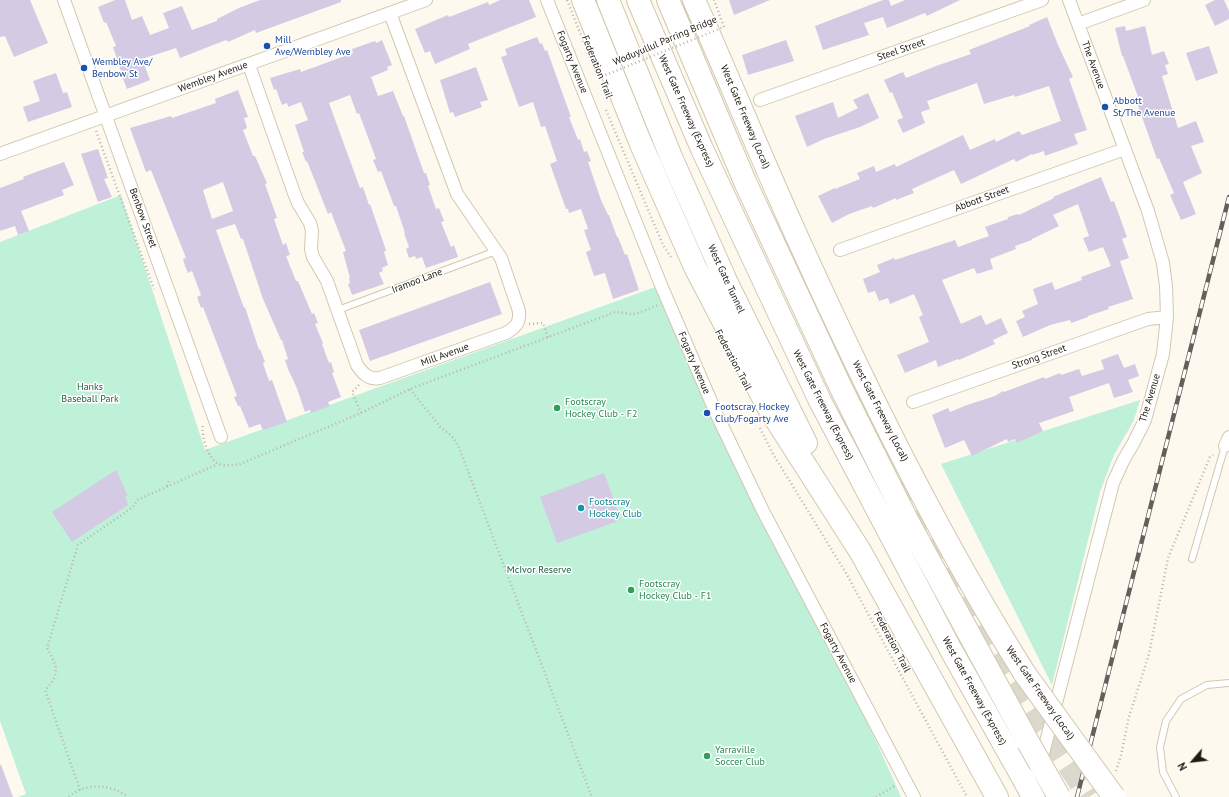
<!DOCTYPE html>
<style>
body{margin:0}
#map{position:relative;width:1229px;height:797px;overflow:hidden;background:#fdf9ef;font-family:"PT Sans",sans-serif}
canvas{display:block}
.north{position:absolute;left:1173px;top:741px;width:40px;height:40px;-webkit-text-stroke:3px #fff;paint-order:stroke;rotate:242deg;font-size:11px;font-weight:700;line-height:16px;text-align:center;color:#1d1a11}
.north::after{content:'';display:block;margin:auto;width:14px;height:18px;background:#1d1a11;clip-path:polygon(50% 0,100% 100%,50% 72%,0 100%)}
</style>
<div id="map">
<canvas width="1229" height="797"></canvas>
<div class="north">N</div>
</div>
<script>
const ctx = document.querySelector('canvas').getContext('2d');
ctx.lineJoin = 'round';
function paint(path, color) {
  ctx.fillStyle = color;
  ctx.fill(path, 'evenodd');
}
function strokePath(path, color, width, dash) {
  ctx.strokeStyle = color;
  ctx.lineWidth = width;
  ctx.lineCap = dash ? 'butt' : 'round';
  ctx.setLineDash(dash || []);
  ctx.stroke(path);
}
function label(font, color, halo, rows, align = 'center') {
  ctx.font = font + ' "PT Sans",sans-serif';
  ctx.lineWidth = 3;
  ctx.setLineDash([]);
  ctx.textBaseline = 'middle';
  ctx.strokeStyle = halo;
  ctx.fillStyle = color;
  for (const [text, x, y, turn = 0] of rows) {
    ctx.save();
    ctx.translate(x, y);
    ctx.rotate((+turn || 0) * Math.PI / 180);
    ctx.textAlign = isNaN(turn) ? turn : align;
    if (halo) ctx.strokeText(text, 0, 0);
    ctx.fillText(text, 0, 0);
    ctx.restore();
  }
}
const green = new Path2D(`
 M121 195 205 450 661 285 838 655 901 797H18L26 794 0 721V242Z
 M1140 400 1134 420 1114 455 1100 492 1052 685 941 464Z`);
const building = new Path2D(`
 M0 0H30L48 43 14 57 5 36 0 37Z
 M115 0H125L132 20 142 16 150 35 169 28 163 13 182 6 192 30 217 21V19L239 8 260 0H341V2L256 33 255 30 228 42 226 40 180 58 176 48 142 59 150 80 127 89 120 71H121L113 47 116 46 106 22 104 23 98 7Z
 M500 0H529L536 17 468 44 470 49 435 64 430 51 425 53 415 29 448 15 449 17 488 2 489 5Z
 M729 0H770L734 15Z
 M883 0H889L891 6 905 0H960L927 16 925 13 887 28 883 17 864 23 869 35 823 50 815 26Z
 M1215 0H1224L1229 11V19L1215 26 1205 5Z
 M1047 17 1058 45 1073 77 1069 79 1087 130 1074 134 1078 144 1045 156 1044 151 1032 155V154L1016 162 1014 159 961 184 954 170 912 189 914 193 896 200V198L873 208 872 206 849 214 832 223 818 196 835 188V189L860 179 857 173 874 166 876 172 895 164 896 167 963 135 970 150 995 139 996 142 1019 131 1022 135 1061 121 1049 86 1015 97 1014 95 984 104 977 83 927 101 930 109 921 112 925 123 903 133 897 120 903 118 892 92 890 93 884 80 903 72 906 78 936 66 971 54 969 50 1030 26 1029 25Z
 M1125 26 1126 31 1145 26 1152 55 1164 51 1169 64 1165 65 1168 74 1162 76 1178 128 1196 121 1204 142 1191 146 1202 173 1183 182 1196 214 1181 220 1170 195 1174 193 1159 158 1157 159 1137 103 1140 102 1123 56H1122L1115 28Z
 M537 37 540 44 542 43 545 51 547 50 571 117H569L578 140 580 139 584 152 587 151 591 161 588 162 601 200 608 215H609L617 237H618L625 255 627 254 639 290 613 299 605 273 594 276 586 252 591 250 584 230 588 229 581 209 569 213 568 209H566L550 164 557 161 545 126 541 127 533 102 519 107 501 57 507 55 505 49Z
 M382 40 392 65 387 67 388 70 371 77 378 96 393 91 403 116H404L424 173H426L430 185 428 186 436 209 439 208 444 221 441 222 451 247 454 245 458 257 426 268 422 257 416 259 415 256 409 258 406 249 409 247 404 233H405L396 206H394L381 171 378 172 373 160 376 159 359 113 357 114 350 95 329 103 360 188 363 187 369 205 370 204 386 250 384 252 388 265 382 268 383 271 379 273 384 284 352 295 348 284 350 283 349 278H350L343 252 346 251 331 212 328 214 307 161 306 162 302 152H304L295 125 308 120 301 102 288 107 287 103 282 105 276 89 274 90 270 78 300 69 301 72 353 53 352 49 375 41 376 43Z
 M786 40 794 61 748 75 742 55Z
 M1209 46 1218 73 1196 81 1186 53Z
 M476 67 488 100 480 102 482 107 455 117 453 112 450 113 440 80Z
 M56 73 63 93 67 92 72 107 28 122 23 107 40 101 33 81Z
 M238 90 248 117 244 118 247 128 243 130 253 156H255L267 183 265 184 277 218 274 219 283 245 286 243 290 255 286 256 296 281H298L312 314 314 313 318 323 315 324 323 343 322 344 329 363 331 362 334 372 332 373 341 397 328 402 330 406 311 413 310 410 305 412 296 386 288 369 285 360 288 359 282 340H281L263 299 243 239H241L235 224 216 230 244 308 245 307 259 350 260 349 265 362 263 363 269 381 272 380 287 422 263 430 260 424 249 428 240 406H238L234 397 237 396 203 307 201 308 197 297 201 295 192 271 188 273 185 266 183 259 186 258 151 170 146 172 130 128 171 116 172 118 216 103 215 99ZM223 182 233 211 212 219 203 190Z
 M868 93 879 118 860 127 824 139 807 147 795 116 833 102 838 118 858 108 853 100Z
 M98 149 108 178 104 179 112 197 98 202 81 154Z
 M64 162 74 185 62 190 64 195 21 211 29 231 18 235 15 226 0 231V188L24 179 23 177 36 172Z
 M1101 177 1111 202 1114 201 1127 237 1122 239 1129 258 1120 261 1133 299 1108 307 1109 309 1088 316V317L1071 323 1070 320 1050 325 1023 337 1016 321 1025 317 1022 311 1038 304 1033 289 1052 282 1055 290 1082 280 1081 277 1111 266 1103 247 1089 252 1083 238 1089 236 1078 204 1053 215 1059 226 1032 239V240L1015 246 1016 249 990 259 993 269 977 274 974 268 942 280 961 324 981 315 986 325 1001 318 1008 333 993 340 995 344 959 360 958 359 938 367 936 360 905 373 897 355 929 342 919 317 923 315 914 294 890 304 888 298 879 301 875 291 868 293 863 279 880 272 877 265 894 258 895 260 955 240 958 247 989 236 985 227 1008 219V217L1018 214 1019 215 1054 198 1053 197Z
 M490 282 502 314 370 361 359 330Z
 M1118 354 1124 368 1135 364 1139 376 1128 380 1133 392 1114 398 1109 383 1069 397 1074 411 1039 423 1043 431 1017 443 1015 439 1008 442 1007 439 972 456 964 440 945 448 932 415 948 408 950 412 967 405 995 396 1003 391 1004 392 1044 377 1045 379 1060 373 1061 375 1079 369 1082 376 1104 369 1101 360Z
 M116 470 128 496H125L128 505 72 542 52 512Z
 M604 473 621 520 557 543 540 497Z
 M0 765H1L13 797H0Z`);
const motorwayTunnel = new Path2D(`
 M855 393 937 549 999 659 1089 797`);
const path = new Path2D(`
 M606 110 663 245 671 257
 M96 131 154 289
 M529 324 543 323 548 337
 M359 385 352 392 361 413
 M410 389 441 428 451 435 458 445 592 797
 M203 426C201 435 208 458 217 463 224 467 233 465 240 464L361 413 410 389 615 312C621 312 627 314 632 314 641 313 650 308 658 305
 M760 428 773 454 846 573 967 797
 M167 486 169 481 171 479
 M1116 771 1121 755 1129 717 1149 654 1168 558 1210 457 1213 455
 M80 790 45 690C61 674 57 666 47 648L78 545 133 507 137 500 218 464
 M69 797C84 782 112 784 128 797
 M876 797 896 785`);
const service = new Path2D(`
 M338 310 496 251
 M1192 559 1225 446
 M1176 797 1163 772 1160 747 1166 721 1181 699 1207 685 1229 683`);
const minor = new Path2D(`
 M64 0 221 437
 M547 0 661 285 716 413 763 511 914 797
 M1078 24 1144 0
 M249 65 294 193 298 203 310 223 312 231 311 249 313 257 327 281 357 365C363 374 369 380 380 378L506 333C516 327 520 323 519 311L501 258 457 194 390 13
 M760 100 1042 0
 M0 154 426 0
 M840 250 1125 149
 M913 402 1148 319 1167 317
 M1225 446 1229 437
 M1040 765 1113 483 1123 461 1134 442 1145 420 1163 354 1167 317 1166 286 1163 263 1148 211 1069 0`);
const motorway = new Path2D(`
 M583 0 641 144 695 267 768 407 860 551 997 797
 M608 0 671 157 726 281 806 443
 M638 0 702 149 820 401 951 650 1023 778
 M668 0 746 184 842 390 907 520 1028 742
 M694 0C731 83 765 167 803 250 869 395 940 539 1025 674`);
const rail = new Path2D(`
 M1077 797 1229 197`);
const pathBridge = new Path2D(`
 M567 0 598 78 724 27 714 0`);
const motorwayBridge = new Path2D(`
 M1025 674 1114 797
 M1028 742 1059 797
 M1023 778 1033 797`);
const markers = [
 [267,46,4,"#1a4fb4"],
 [84,68,4,"#1a4fb4"],
 [1105,107,4,"#1a4fb4"],
 [557,408,4,"#2e9e5b"],
 [707,413,4,"#1a4fb4"],
 [581,508,4,"#0f9aa8"],
 [631,590,4,"#2e9e5b"],
 [707,756,4,"#2e9e5b"]
];
const transitNames = [
 ["Mill",275,40],
 ["Ave/Wembley Ave",275,52],
 ["Wembley Ave/",92,62],
 ["Benbow St",92,74],
 ["Abbott",1113,101],
 ["St/The Avenue",1113,113],
 ["Footscray Hockey",715,407],
 ["Club/Fogarty Ave",715,419]
];
const streetNames = [
 ["Woduyullul Parring Bridge",665,41,-23],
 ["Steel Street",901,50,-19],
 ["Fogarty Avenue",572,62,68],
 ["The Avenue",1093,65,70],
 ["Federation Trail",597,67,68],
 ["Wembley Avenue",213,77,-20],
 ["West Gate Freeway (Express)",686,111,66],
 ["West Gate Freeway (Local)",745,117,67],
 ["Abbott Street",982,199,-20],
 ["Benbow Street",143,218,70],
 ["West Gate Tunnel",726,279,65],
 ["Iramoo Lane",417,281,-21],
 ["Mill Avenue",445,355,-20],
 ["Strong Street",1039,357,-19],
 ["Federation Trail",733,360,62],
 ["Fogarty Avenue",694,363,67],
 ["The Avenue",1150,398,-73],
 ["West Gate Freeway (Express)",823,405,63],
 ["West Gate Freeway (Local)",880,411,63],
 ["Federation Trail",892,642,62],
 ["Fogarty Avenue",838,653,62],
 ["West Gate Freeway (Express)",974,691,61],
 ["West Gate Freeway (Local)",1040,693,55]
];
const parkNames = [
 ["Hanks",90,387],
 ["Baseball Park",90,399],
 ["McIvor Reserve",539,570]
];
const leisureNames = [
 ["Footscray",565,402],
 ["Hockey Club - F2",565,414],
 ["Footscray",639,584],
 ["Hockey Club - F1",639,596],
 ["Yarraville",715,750],
 ["Soccer Club",715,762]
];
const cultureNames = [
 ["Footscray",589,502],
 ["Hockey Club",589,514]
];
paint(green, '#bff0d8');
paint(building, '#d5cae3');
strokePath(motorwayTunnel, '#dbd8ce', 22, [22, 11]);
strokePath(service, '#d2c8af', 8);
strokePath(minor, '#d2c8af', 14);
strokePath(motorway, '#d2c8af', 24);
strokePath(path, '#b9b5ac', 2.5, [1, 3]);
strokePath(service, '#fff', 6);
strokePath(minor, '#fff', 12);
strokePath(motorway, '#fff', 22);
strokePath(rail, '#636057', 4.5);
strokePath(rail, '#fff', 3, [9]);
strokePath(motorwayBridge, '#d2c8af', 24, []);
strokePath(pathBridge, '#b9b5ac', 2.5, [1, 3]);
strokePath(motorwayBridge, '#fff', 22);
for (const [x, y, r, color] of markers) {
  const dot = new Path2D();
  dot.arc(x, y, r, 0, 2 * Math.PI);
  ctx.fillStyle = color;
  ctx.fill(dot);
  strokePath(dot, '#fff', 1.5);
}
label('10px', '#164399', '#fff', transitNames, 'left');
label('10px', '#1d1a11', '#fff', streetNames);
label('10px', '#1e5d44', '#fff', parkNames);
label('10px', '#27864d', '#fff', leisureNames, 'left');
label('10px', '#0d838f', '#fff', cultureNames, 'left');
</script>
